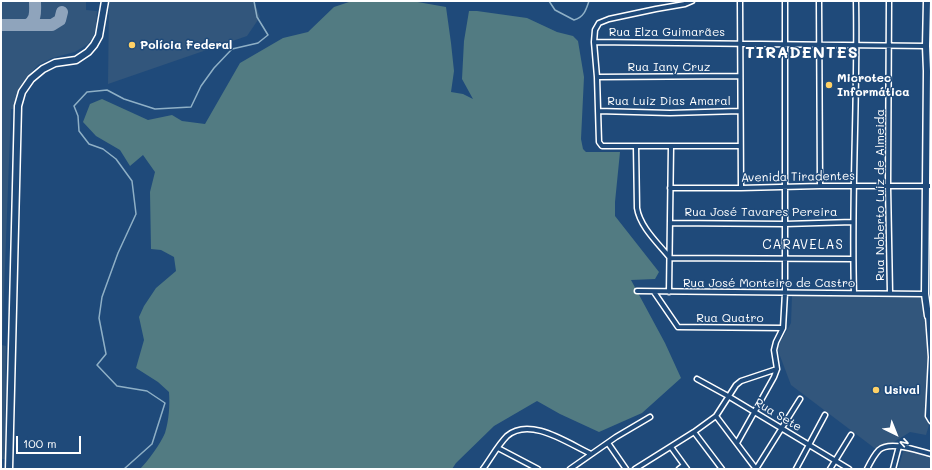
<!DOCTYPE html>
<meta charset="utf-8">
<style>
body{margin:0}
#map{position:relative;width:932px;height:470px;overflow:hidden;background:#1f4a7a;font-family:Mali,sans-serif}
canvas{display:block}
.frame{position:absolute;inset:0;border:2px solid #fff;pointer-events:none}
.north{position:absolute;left:876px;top:414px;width:40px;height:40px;-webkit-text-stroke:3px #1f4a7a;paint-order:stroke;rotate:137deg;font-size:11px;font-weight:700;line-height:16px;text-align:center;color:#fff}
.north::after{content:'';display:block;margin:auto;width:14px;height:18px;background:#fff;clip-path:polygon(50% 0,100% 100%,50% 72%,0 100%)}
.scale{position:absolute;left:16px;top:436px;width:65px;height:18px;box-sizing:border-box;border:2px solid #fff;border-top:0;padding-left:5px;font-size:12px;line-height:14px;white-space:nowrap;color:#fff;-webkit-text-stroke:3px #1f4a7a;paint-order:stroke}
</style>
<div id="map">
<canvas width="932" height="470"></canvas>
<div class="frame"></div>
<div class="north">N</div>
<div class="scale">100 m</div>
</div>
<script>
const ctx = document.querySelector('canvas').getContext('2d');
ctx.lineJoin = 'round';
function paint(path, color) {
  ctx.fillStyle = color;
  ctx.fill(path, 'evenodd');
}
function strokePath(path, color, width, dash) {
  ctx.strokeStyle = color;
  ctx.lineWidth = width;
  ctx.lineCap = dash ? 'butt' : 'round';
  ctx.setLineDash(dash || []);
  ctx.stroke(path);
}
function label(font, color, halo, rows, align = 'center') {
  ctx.font = font + ' Mali,sans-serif';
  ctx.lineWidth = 3;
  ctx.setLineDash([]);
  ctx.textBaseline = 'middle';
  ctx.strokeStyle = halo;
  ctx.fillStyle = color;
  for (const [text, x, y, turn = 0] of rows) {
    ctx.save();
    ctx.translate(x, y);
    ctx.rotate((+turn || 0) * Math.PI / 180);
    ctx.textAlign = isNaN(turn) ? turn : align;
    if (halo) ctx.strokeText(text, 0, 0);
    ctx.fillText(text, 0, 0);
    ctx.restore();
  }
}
const built = new Path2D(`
 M1 1H86V10L97 11 96 28 93 37 88 44 75 52 52 58 38 65 27 77 18 93 15 109H11L2 345 6 346 5 459H2L1 469Z
 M109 1H254L260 17 247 36 108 84Z
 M792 295 922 297 925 314 929 356 926 416 929 425 926 435 910 432 891 444 877 450 791 385 777 348 791 323Z
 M904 449 931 456V469H898Z`);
const green = new Path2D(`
 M352 1H412L446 7 451 43 454 71 451 92 463 94 473 99 462 79 464 41 469 11H477L527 18 557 32 573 36 578 41 584 77 581 139 583 149 586 152H620L615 202V216L659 272 655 279 631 280 665 343 681 378 642 413 599 432 560 414 537 401 494 426 456 463 452 469H140C148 461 161 443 165 433 169 420 170 405 169 392L158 382 136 368 144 340 139 317 144 306 156 288 176 271 174 257 161 250 151 249 150 192 155 172 143 155 130 166 120 150 96 136 83 122 90 104 102 99 148 120 172 115 182 121 205 124 240 63 283 38 308 32 334 7Z`);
const stream = new Path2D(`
 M549 1 555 10 574 20C584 17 586 10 589 1
 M124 469 152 444 165 403 147 391 117 386 97 365 106 354 99 318 102 297 118 253 136 214 132 181 116 159 103 149 89 144 79 131 78 116 74 106 87 92 107 90 124 99 155 109 191 107 201 86 214 68 232 49 258 43 268 35 257 17 254 1`);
const taxiway = new Path2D(`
 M1 25H52L60 20 62 12
 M27 25C37 20 35 11 35 1`);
const street = new Path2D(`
 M692 1 685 4 656 9 609 19 599 23 595 30 594 42 597 77 599 142 602 146H740
 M740 1 741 188
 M819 1 820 186
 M889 1 888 186 890 293
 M594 42 926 46
 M597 77 740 76
 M598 111 670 113 740 111
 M636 146 637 208C640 227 658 243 670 258L853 259
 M670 188H741L820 186H931
 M670 223 785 224 853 222
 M637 291 925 294
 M654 292 678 327 783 328
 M669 292 671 146
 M854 293C851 196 858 98 856 1
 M928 316 931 357 928 416 931 421
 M697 379 728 396 849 469
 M716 416 756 469
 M694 432 722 469
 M608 443 626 469
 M737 443 774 377 777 369 774 350 776 342 783 328 785 293V1
 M671 447 687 469
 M498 448 538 469
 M483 469C491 458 498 445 507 436 530 416 569 444 591 454
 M570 469 616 437 650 417
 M635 469 694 432 716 416 736 385 741 381 777 369
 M679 469 684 465
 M756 469 800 399
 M796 469 825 415
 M830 469 851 435
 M867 469C870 463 874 455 879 450 890 440 918 451 931 454
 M893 469 899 446`);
const secondary = new Path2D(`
 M927 1 926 46 927 71 925 294 928 316 931 317
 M9 469 18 106 22 92 31 79 43 69 55 63 76 60 88 52 94 45 99 36 105 1`);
const markers = [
 [132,45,4,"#ffd166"],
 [829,85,4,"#ffd166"],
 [876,390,4,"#ffd166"]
];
const streetNames = [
 ["Rua Elza Guimarães",667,32],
 ["Rua Iany Cruz",669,67],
 ["Rua Luiz Dias Amaral",669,101],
 ["Avenida Tiradentes",798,177,-1],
 ["Rua Noberto Luiz de Almeida",880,195,-90],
 ["Rua José Tavares Pereira",761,212],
 ["Rua José Monteiro de Castro",769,283],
 ["Rua Quatro",730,318],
 ["Rua Sete",778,415,31]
];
const poiNames = [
 ["Polícia Federal",140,45],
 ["Microtec",837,78],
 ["Informática",837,92],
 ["Usival",884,390]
];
const neighbourhoodNames = [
 ["CARAVELAS",803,245]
];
const districtNames = [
 ["TIRADENTES",802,53]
];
paint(built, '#32567c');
paint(green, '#527b82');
strokePath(stream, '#8fb0c6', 1.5);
strokePath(taxiway, '#8fa4bc', 12);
strokePath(street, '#fff', 7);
strokePath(secondary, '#fff', 9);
strokePath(street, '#1f4a7a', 4);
strokePath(secondary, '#1f4a7a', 6);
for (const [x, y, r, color] of markers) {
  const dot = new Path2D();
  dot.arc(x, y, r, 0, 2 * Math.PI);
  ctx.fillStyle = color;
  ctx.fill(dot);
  strokePath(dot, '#1f4a7a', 1.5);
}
label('12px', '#fff', '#1f4a7a', streetNames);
label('bold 12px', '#fff', '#1f4a7a', poiNames, 'left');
ctx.letterSpacing = '1px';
label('13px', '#fff', '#1f4a7a', neighbourhoodNames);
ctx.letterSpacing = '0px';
ctx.letterSpacing = '1px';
label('bold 16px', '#fff', '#1f4a7a', districtNames);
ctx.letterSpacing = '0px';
</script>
